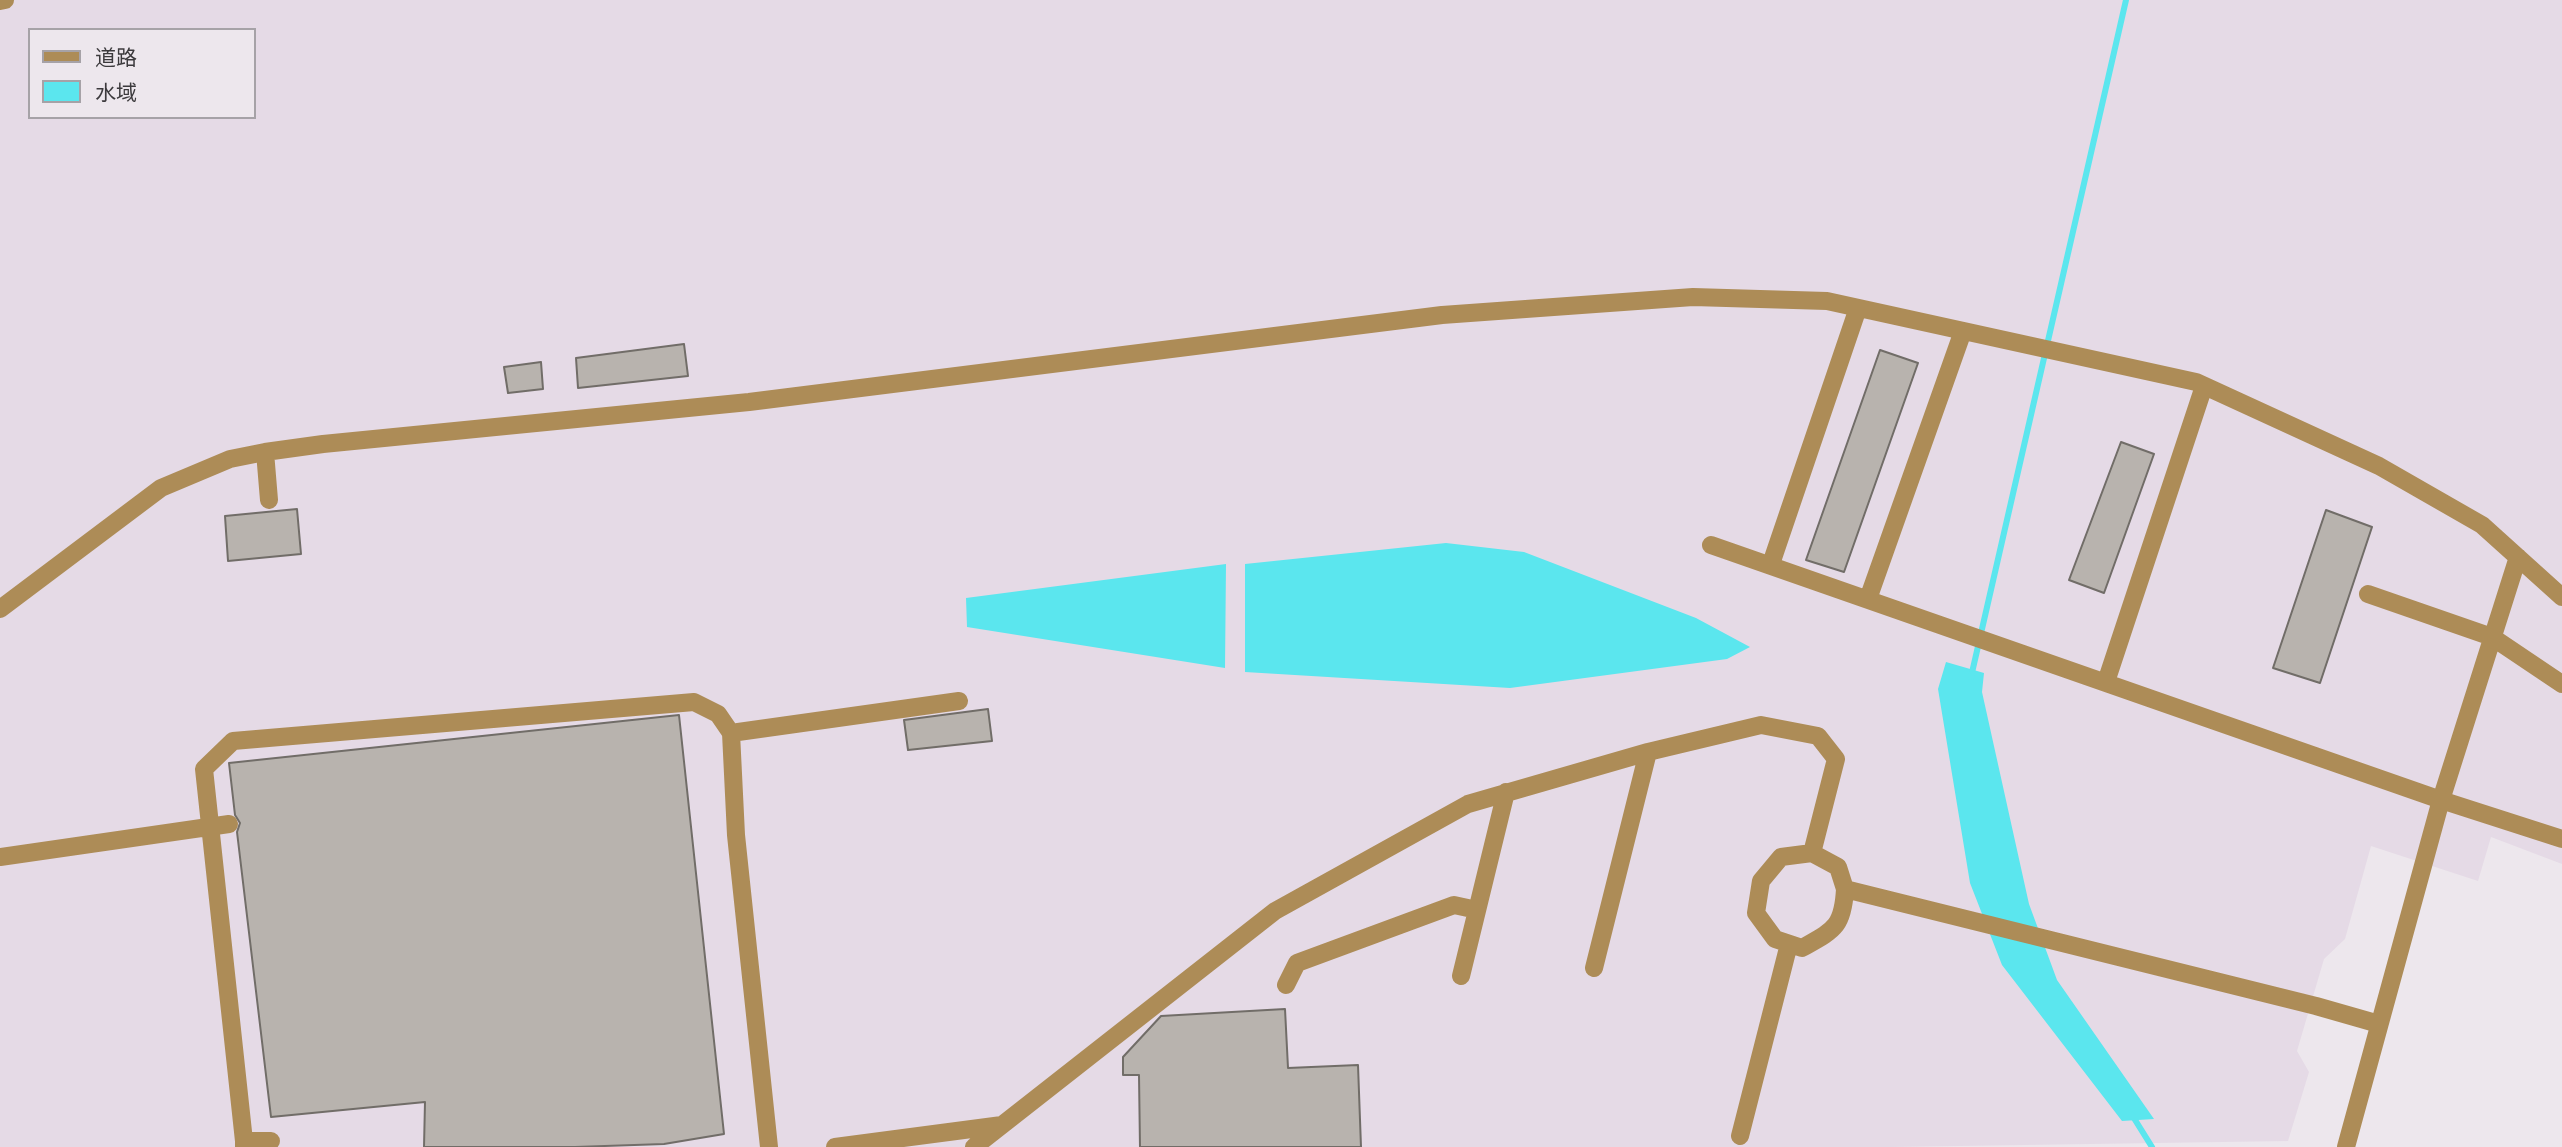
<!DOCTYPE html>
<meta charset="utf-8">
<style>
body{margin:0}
#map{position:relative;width:2562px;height:1147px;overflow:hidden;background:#ede7ed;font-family:"Source Sans 3","Noto Sans SC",sans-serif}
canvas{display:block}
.legend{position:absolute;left:28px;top:28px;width:228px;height:91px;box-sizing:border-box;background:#ede7ed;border:2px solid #a6a2a7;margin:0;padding:9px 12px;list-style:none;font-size:21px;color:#3c3a3d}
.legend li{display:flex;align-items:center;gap:14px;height:35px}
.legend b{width:35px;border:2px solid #a6a2a7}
</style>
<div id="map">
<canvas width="2562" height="1147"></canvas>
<ul class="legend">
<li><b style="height:9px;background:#ad8c57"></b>道路</li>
<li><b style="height:19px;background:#5be6ee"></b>水域</li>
</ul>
</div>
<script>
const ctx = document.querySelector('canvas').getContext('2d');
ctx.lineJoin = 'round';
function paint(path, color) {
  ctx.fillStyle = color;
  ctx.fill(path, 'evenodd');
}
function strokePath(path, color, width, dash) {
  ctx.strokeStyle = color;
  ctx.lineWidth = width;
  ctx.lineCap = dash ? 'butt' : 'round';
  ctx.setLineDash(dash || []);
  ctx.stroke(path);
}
const built = new Path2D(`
 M0 0H2562V864L2491 837 2478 881 2371 846 2345 939 2324 959 2297 1051 2309 1072 2288 1141 1892 1147H0ZM30 30H254V117H30Z`);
const water = new Path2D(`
 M1446 543 1524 552 1696 618 1750 647 1727 659 1510 688 1245 672V564Z
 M1226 564 1225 668 967 627 966 598Z
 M1946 662 1984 673 1982 692 2029 904 2057 980 2154 1119 2122 1121 2002 965 1970 883 1938 689Z`);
const stream = new Path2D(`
 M1971 677 2126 0
 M2132 1115 2152 1147`);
const building = new Path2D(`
 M684 344 688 376 578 388 576 358Z
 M1880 350 1918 363 1844 572 1806 560Z
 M541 362 543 389 508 393 504 367Z
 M2121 442 2154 454 2104 593 2069 580Z
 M297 509 301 554 228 561 225 516Z
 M2326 510 2372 527 2320 683 2273 668Z
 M988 709 992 741 908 750 904 720Z
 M679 715 724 1134 664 1144 575 1147H424L425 1102 271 1117 237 832 240 823 235 815 229 763Z
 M1285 1009 1288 1068 1358 1065 1361 1147H1140L1139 1075H1123V1057L1161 1016Z`);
const minor = new Path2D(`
 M0 1 5 0
 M265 452 269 500
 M1711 545 2441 800 2562 839
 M1773 558 1858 308
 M2368 594 2492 637 2562 684
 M1868 599 1963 331
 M0 609 161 488 230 459 265 452 323 444 749 402 1442 315 1693 297 1827 301 2196 382 2379 466 2482 525 2562 597
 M2106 682 2204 386
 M731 733 959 701
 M1812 853 1781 857 1761 881 1756 913 1775 939 1802 948C1834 930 1843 927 1845 889
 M0 857 229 824
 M1594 968 1648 752
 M1461 976 1506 792
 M1286 985 1297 963 1454 905 1477 910
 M1740 1136 1789 944
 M244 1141 204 769 233 741 694 702 718 714 731 733 736 835 769 1147
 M244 1147V1141H271
 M835 1147 1002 1125
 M974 1147 1275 911 1468 804 1648 752 1761 725 1818 736 1836 759 1812 853 1838 867 1845 889 2316 1006 2379 1024
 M2346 1147 2441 800 2518 557`);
paint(built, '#e5dae6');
paint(water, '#5be6ee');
strokePath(stream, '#5be6ee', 6);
paint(building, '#b8b3ae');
strokePath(building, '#716d68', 2);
strokePath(minor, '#ad8c57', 18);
</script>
